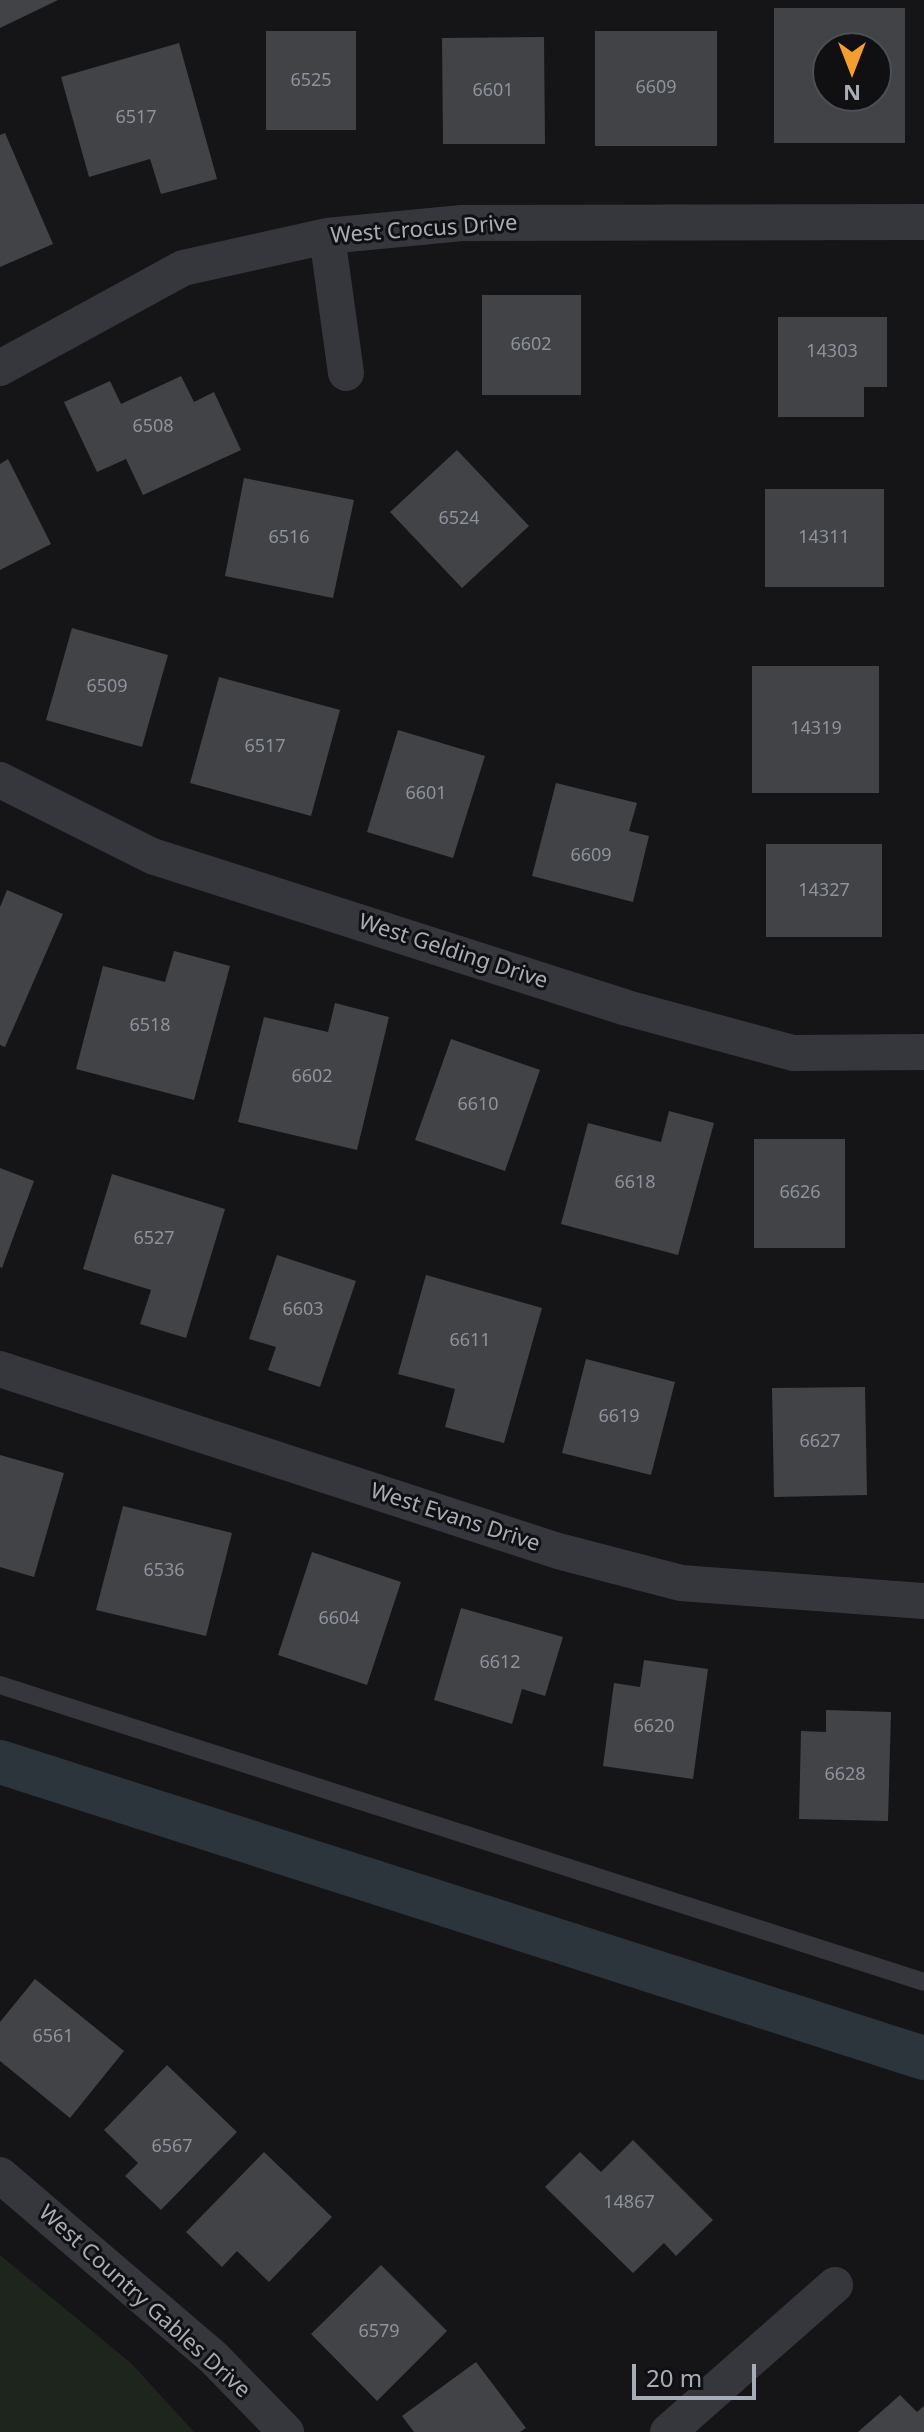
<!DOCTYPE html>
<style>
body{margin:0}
#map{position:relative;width:924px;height:2432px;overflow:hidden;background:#151517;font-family:"Noto Sans",sans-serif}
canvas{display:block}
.north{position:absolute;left:812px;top:32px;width:80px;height:80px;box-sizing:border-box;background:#101012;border:2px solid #4c4f54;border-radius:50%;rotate:180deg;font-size:22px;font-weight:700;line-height:32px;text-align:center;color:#a7adb7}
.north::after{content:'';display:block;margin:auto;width:28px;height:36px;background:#f59e2e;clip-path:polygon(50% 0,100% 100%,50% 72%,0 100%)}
.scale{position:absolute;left:632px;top:2364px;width:124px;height:36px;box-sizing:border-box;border:4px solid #a7adb7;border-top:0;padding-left:10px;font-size:24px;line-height:28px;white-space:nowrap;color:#a7adb7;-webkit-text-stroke:6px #101012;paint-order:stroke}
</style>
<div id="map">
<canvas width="924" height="2432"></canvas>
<div class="north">N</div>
<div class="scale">20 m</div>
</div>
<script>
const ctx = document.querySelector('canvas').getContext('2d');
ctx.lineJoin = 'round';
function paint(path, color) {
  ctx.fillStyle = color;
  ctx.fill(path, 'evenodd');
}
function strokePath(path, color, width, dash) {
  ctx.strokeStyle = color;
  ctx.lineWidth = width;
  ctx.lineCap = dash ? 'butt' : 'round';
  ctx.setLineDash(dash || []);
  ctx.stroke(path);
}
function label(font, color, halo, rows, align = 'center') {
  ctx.font = font + ' "Noto Sans",sans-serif';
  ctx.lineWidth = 6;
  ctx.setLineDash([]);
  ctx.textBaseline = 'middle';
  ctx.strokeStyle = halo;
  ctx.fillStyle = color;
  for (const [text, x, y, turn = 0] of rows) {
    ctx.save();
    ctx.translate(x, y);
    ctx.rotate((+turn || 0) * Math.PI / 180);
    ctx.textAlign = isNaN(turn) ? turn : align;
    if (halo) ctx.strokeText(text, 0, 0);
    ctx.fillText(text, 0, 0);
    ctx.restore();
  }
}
const green = new Path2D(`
 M0 2255 132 2364 194 2432H0Z`);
const canal = new Path2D(`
 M0 1762 924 2058`);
const building = new Path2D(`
 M0 0H58L0 28Z
 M774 8H905V143H774ZM828 48H876V96H828Z
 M266 31H356V130H266Z
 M595 31H717V146H595Z
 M544 37 545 144H443L442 38Z
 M179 43 217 179 161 194 150 159 89 177 61 77Z
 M5 133 53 244 0 267V135Z
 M482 295H581V395H482Z
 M778 317H887V387H864V417H778Z
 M181 376 194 402 214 392 241 450 143 495 126 459 97 472 64 402 110 381 121 404Z
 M457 450 529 526 462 588 390 512Z
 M8 459 51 544 0 570V464Z
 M244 478 354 500 333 598 225 576Z
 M765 489H884V587H765Z
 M72 628 168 655 142 747 46 720Z
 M752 666H879V793H752Z
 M219 677 340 710 311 816 190 783Z
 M398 730 485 756 453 858 367 832Z
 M556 783 637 803 629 831 649 836 633 902 532 876Z
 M766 844H882V937H766Z
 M7 890 63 914 5 1047 0 1045V907Z
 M174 951 230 966 194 1100 76 1069 103 966 165 982Z
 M335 1003 389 1017 357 1150 238 1122 264 1017 328 1032Z
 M451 1039 540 1070 505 1171 415 1140Z
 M669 1111 714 1123 678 1255 561 1224 588 1123 661 1142Z
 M754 1139H845V1248H754Z
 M0 1168 34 1181 2 1268 0 1267Z
 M112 1174 225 1209 186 1338 140 1324 151 1290 83 1269Z
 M277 1255 356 1281 320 1387 268 1370 276 1347 249 1339Z
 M426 1275 542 1308 504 1443 445 1427 455 1389 398 1374Z
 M586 1359 675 1382 651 1475 562 1453Z
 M865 1387 867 1495 774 1497 772 1388Z
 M0 1455 64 1473 34 1577 0 1567Z
 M123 1506 232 1533 206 1636 96 1610Z
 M312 1552 401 1582 367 1685 278 1655Z
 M461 1608 563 1637 545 1696 522 1689 512 1724 434 1700Z
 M644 1660 708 1669 693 1779 603 1766 614 1683 640 1687Z
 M826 1710 891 1712 888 1821 799 1819 801 1731 826 1732Z
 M35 1979 124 2051 70 2118 0 2061V2022Z
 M167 2065 237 2132 161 2210 125 2176 138 2163 104 2130Z
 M633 2140 713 2220 676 2256 664 2243 633 2273 545 2187 580 2152 601 2172Z
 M264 2152 332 2217 269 2282 237 2251 222 2267 186 2232Z
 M381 2265 447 2331 377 2401 311 2334Z
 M476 2362 526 2428 520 2432H414L402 2416Z
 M900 2395 917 2412 924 2406V2432H858Z`);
const service = new Path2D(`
 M0 1685 924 1982`);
const minor = new Path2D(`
 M327 236 346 373
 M0 368 183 268 327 236 462 223 924 222
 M0 780 152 856 627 1008 793 1053 924 1052
 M0 1369 558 1551 681 1583 924 1601
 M0 2175 214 2358 286 2432
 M668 2432 835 2285`);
const numberNames = [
 ["6525",311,81],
 ["6609",656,88],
 ["6601",493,91],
 ["6517",136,118],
 ["6602",531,345],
 ["14303",832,352],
 ["6508",153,427],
 ["6524",459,519],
 ["6516",289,538],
 ["14311",824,538],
 ["6509",107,687],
 ["14319",816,729],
 ["6517",265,747],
 ["6601",426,794],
 ["6609",591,856],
 ["14327",824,891],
 ["6518",150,1026],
 ["6602",312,1077],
 ["6610",478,1105],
 ["6618",635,1183],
 ["6626",800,1193],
 ["6527",154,1239],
 ["6603",303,1310],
 ["6611",470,1341],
 ["6619",619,1417],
 ["6627",820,1442],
 ["6536",164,1571],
 ["6604",339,1619],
 ["6612",500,1663],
 ["6620",654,1727],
 ["6628",845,1775],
 ["6561",53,2037],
 ["6567",172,2147],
 ["14867",629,2203],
 ["6579",379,2332]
];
const streetNames = [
 ["West Crocus Drive",424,230,-4],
 ["West Gelding Drive",453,952,18],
 ["West Evans Drive",455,1518,18],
 ["West Country Gables Drive",144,2302,42]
];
paint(green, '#1d251d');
strokePath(canal, '#2b353b', 44);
paint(building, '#414347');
strokePath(service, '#36373c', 18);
strokePath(minor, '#36373c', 36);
label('18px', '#8e929b', null, numberNames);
label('22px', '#a7adb7', '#101012', streetNames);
</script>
